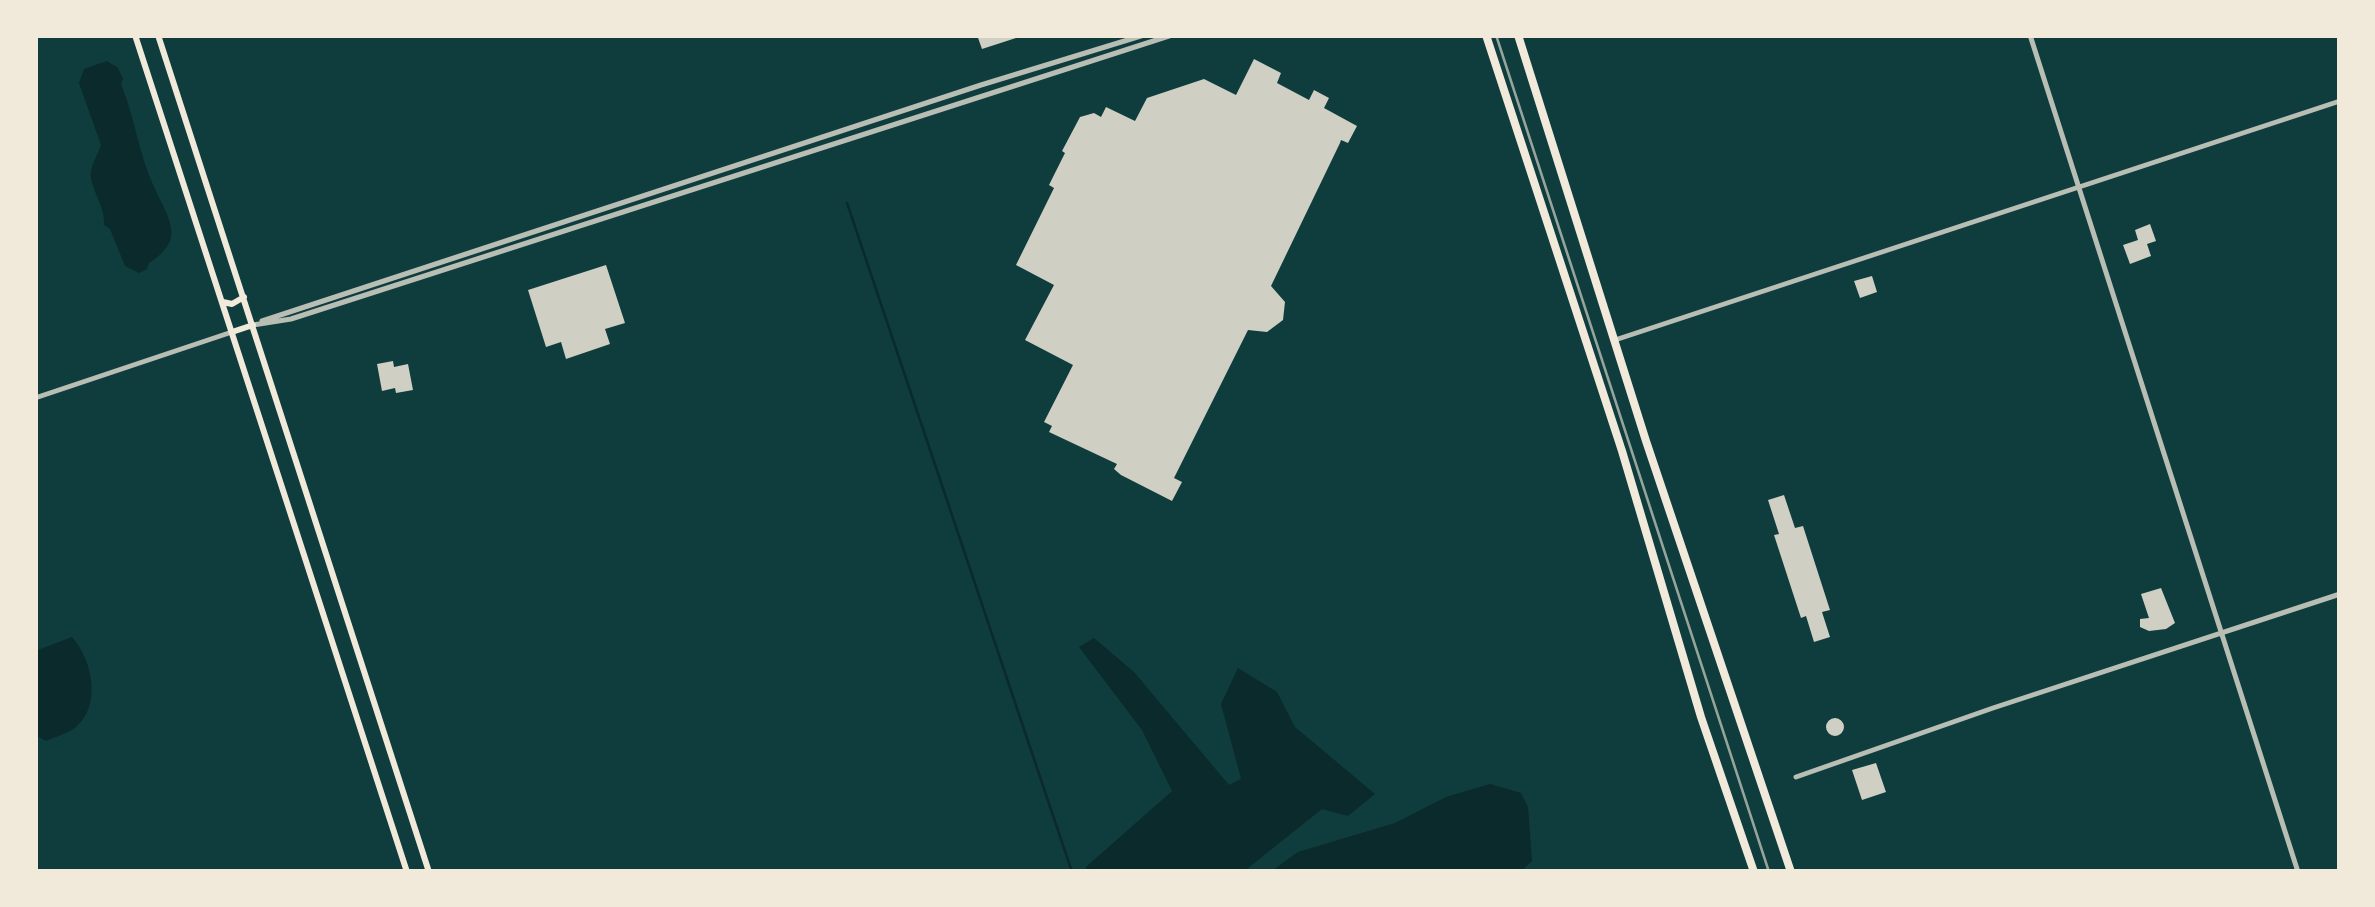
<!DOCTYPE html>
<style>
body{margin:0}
#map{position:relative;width:2375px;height:907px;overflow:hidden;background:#0f3d3e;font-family:"Fira Sans",sans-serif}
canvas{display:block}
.frame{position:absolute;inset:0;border:38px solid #f1e9da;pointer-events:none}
</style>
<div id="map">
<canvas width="2375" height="907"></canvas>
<div class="frame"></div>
</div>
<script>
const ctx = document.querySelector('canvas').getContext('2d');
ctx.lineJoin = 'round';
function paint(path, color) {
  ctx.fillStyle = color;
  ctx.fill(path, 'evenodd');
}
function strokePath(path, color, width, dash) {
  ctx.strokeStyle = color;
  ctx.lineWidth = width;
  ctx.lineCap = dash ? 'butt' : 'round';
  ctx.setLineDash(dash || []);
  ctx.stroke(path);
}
const water = new Path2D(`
 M107 61 118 68 123 79 121 84C135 118 139 156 155 189 161 203 176 225 170 241 167 249 156 259 149 263L147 269 139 273 125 266 110 229 104 225C105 207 94 195 91 178 89 167 98 155 101 145L79 83 84 69Z
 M72 637C92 659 102 705 76 727 69 733 55 737 46 741L35 735V651Z
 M1094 638 1134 672 1229 785 1241 779 1221 704 1238 668 1277 692 1295 727 1375 794 1348 816 1322 809 1243 872H1085L1086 867 1172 791 1142 730 1079 647Z
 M1490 784 1521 793 1528 807 1532 861 1520 872H1270L1298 852 1395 823 1446 797Z`);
const stream = new Path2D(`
 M847 203 1072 872`);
const building = new Path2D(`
 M977 35H1015L1016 38 982 49Z
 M1254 59 1281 73 1277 83 1309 100 1314 90 1329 98 1324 108 1357 126 1348 143 1341 140 1340 143 1271 286 1285 302 1283 320 1267 332 1248 330 1174 478 1182 482 1172 501 1121 475 1114 469 1117 464 1049 432 1052 426 1044 422 1073 365 1025 340 1054 285 1016 265 1054 188 1049 185 1065 153 1062 151 1080 117 1094 113 1101 117 1106 107 1135 121 1147 98 1204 79 1236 95Z
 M2150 224 2156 241 2147 244 2151 256 2130 264 2123 245 2138 240 2135 230Z
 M606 265 625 323 605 329 610 344 566 359 561 342 546 347 528 290Z
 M1872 276 1877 292 1860 298 1854 281Z
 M393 361 394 367 408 364 413 390 396 393 395 388 382 391 377 364Z
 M1784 495 1795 528 1803 526 1830 610 1822 612 1830 637 1814 642 1806 616 1801 618 1774 535 1779 534 1768 500Z
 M2161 588 2175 623 2166 629 2149 631 2140 627V619L2149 618 2141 594Z
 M1826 727a9 9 0 1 1 18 0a9 9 0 1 1-18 0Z
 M1876 763 1886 792 1862 800 1852 770Z`);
const minor = new Path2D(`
 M2030 35 2298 872
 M1615 340 2340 101
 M1796 777 1993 708 2340 594`);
const tertiary = new Path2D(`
 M262 321 981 85 1144 35
 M253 325 291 319 1172 35
 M35 398 232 332`);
const secondary = new Path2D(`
 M135 35 407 872
 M158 35 429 872
 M223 302 232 304 244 297
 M232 332 253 325`);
const primary = new Path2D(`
 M1486 35 1622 451 1701 717 1754 872
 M1518 35 1646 441 1791 872`);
const tram = new Path2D(`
 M1496 35 1769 872`);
paint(water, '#0a2a2b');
strokePath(stream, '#0a2a2b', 2.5);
paint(building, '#cfcfc3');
strokePath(minor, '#b8beb3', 5);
strokePath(tertiary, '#b8beb3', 5);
strokePath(secondary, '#f1e9da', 6);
strokePath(primary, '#f1e9da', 8);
strokePath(tram, '#97a49c', 2.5);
</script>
